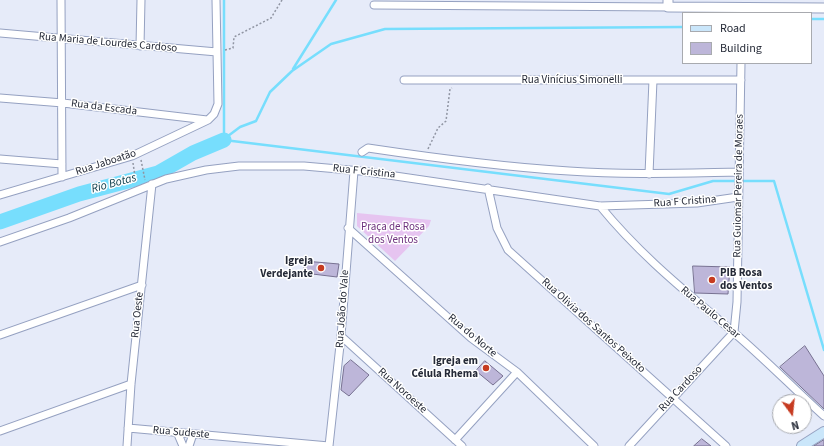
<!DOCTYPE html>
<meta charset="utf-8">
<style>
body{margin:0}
#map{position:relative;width:824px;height:446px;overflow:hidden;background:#e6ebf9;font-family:"Source Sans 3",sans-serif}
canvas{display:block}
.legend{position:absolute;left:682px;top:12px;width:130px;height:52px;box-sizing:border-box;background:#fff;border:1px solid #a8aaaf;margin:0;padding:5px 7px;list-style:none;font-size:12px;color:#252a37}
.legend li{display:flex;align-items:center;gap:8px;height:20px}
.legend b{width:20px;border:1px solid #a8aaaf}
.north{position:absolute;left:772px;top:394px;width:40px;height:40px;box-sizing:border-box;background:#fff;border:1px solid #a8aaaf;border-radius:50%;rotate:165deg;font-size:11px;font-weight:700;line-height:16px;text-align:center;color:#252a37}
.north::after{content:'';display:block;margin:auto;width:14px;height:18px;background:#c63b21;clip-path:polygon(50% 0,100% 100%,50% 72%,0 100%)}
</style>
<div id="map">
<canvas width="824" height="446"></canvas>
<ul class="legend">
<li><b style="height:5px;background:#cae6fa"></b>Road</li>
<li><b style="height:11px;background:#bdb6d9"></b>Building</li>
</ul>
<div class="north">N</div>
</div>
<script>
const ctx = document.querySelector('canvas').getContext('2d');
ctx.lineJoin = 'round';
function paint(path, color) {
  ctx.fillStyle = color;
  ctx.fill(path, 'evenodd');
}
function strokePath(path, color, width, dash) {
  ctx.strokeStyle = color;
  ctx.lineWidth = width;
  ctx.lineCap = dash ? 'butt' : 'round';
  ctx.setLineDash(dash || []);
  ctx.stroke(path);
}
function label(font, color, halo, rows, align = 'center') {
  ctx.font = font + ' "Source Sans 3",sans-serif';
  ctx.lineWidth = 3;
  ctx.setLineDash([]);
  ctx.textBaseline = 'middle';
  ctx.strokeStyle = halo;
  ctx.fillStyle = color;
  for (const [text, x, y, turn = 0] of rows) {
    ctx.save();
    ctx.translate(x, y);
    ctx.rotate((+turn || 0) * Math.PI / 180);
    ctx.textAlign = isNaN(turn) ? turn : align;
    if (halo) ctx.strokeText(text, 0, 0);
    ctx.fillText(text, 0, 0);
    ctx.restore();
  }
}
const green = new Path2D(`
 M357 213 431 220 429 226 395 261 357 226Z`);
const stream = new Path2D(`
 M811 19H824
 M293 69 336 0
 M224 139 240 127 256 121 270 92 292 71 331 44 385 29 683 27
 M224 139V0
 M224 140 669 194 713 181H774L824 350`);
const river = new Path2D(`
 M0 222 79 194 158 173 193 153 224 140`);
const building = new Path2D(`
 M304 261 339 264 337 277 304 273Z
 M693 266 730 267 728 294 695 293Z
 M805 346 824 376V409L780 367Z
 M351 360 369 375 349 396 341 390 344 366Z
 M485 361 503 376 493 385 476 371Z
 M702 439 711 446H694Z
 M824 440V446H814Z`);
const path = new Path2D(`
 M225 50 233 48 234 37 271 18 282 0
 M428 149 438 128 446 121 450 89 452 88
 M141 160 145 180
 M133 163 136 183`);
const minor = new Path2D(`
 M61 0 62 177
 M374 5 668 7
 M0 33 217 52
 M140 46 141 0
 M404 80H741
 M0 98 63 103 207 120
 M362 152 368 148C435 158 502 167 569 171 626 175 682 173 739 172
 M0 159 62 164
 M649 174 653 80
 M488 188 497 228 508 250 726 446
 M0 195 132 156 208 120 214 114 218 104 216 0
 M600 206C641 256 684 290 732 331 764 358 793 388 824 416
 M348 228 471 338 517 372 594 446
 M0 242 69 218 166 179 206 170 239 166H304L361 171 600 206 697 203 738 197
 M0 335 142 285
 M341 336 462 446
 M128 428 329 446 341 336 354 171
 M0 431 131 384
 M177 432 183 446
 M455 440 517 372
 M127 446 131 384 152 184
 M189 446 193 434
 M629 446 734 332 737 302 741 63`);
const tertiary = new Path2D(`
 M668 0V7L824 8`);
const secondary = new Path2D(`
 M802 446 824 432`);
const markers = [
 [321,268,4,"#c63b21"],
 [712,280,4,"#c63b21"],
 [486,368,4,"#c63b21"]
];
const streetNames = [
 ["Rua Maria de Lourdes Cardoso",108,43,5],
 ["Rua Vinícius Simonelli",572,81],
 ["Rua da Escada",104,108,7],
 ["Rua Jaboatão",106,163,-18],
 ["Rua F Cristina",364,172,6],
 ["Rua Guiomar Pereira de Moraes",739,186,-89],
 ["Rua F Cristina",685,202,-4],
 ["Rua João do Vale",343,309,-86],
 ["Rua Paulo Cesar",710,313,40],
 ["Rua Oeste",138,315,-84],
 ["Rua Olivia dos Santos Peixoto",593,326,42],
 ["Rua do Norte",472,336,40],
 ["Rua Cardoso",681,389,-47],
 ["Rua Noroeste",402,391,42],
 ["Rua Sudeste",181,433,5]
];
const parkNames = [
 ["Praça de Rosa",393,228],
 ["dos Ventos",393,241]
];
const poiNames = [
 ["Igreja",313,262],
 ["Verdejante",313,275],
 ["PIB Rosa",720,274,"left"],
 ["dos Ventos",720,287,"left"],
 ["Igreja em",478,362],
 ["Célula Rhema",478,375]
];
const waterNames = [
 ["Rio Botas",114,184,-15]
];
paint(green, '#e6c4f0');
strokePath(stream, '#77defd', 2.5);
strokePath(river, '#77defd', 15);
paint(building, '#bdb6d9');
strokePath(building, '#777191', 1);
strokePath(minor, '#95a1c1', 9);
strokePath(tertiary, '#95a1c1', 11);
strokePath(secondary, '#95a1c1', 12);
strokePath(path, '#9095a3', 1.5, [2, 2]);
strokePath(minor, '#fff', 7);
strokePath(tertiary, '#fff', 9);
strokePath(secondary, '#cae6fa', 10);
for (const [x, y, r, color] of markers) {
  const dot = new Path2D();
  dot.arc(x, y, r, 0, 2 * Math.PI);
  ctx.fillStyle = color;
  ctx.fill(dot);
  strokePath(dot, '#fff', 1.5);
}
label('11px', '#252a37', '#fff', streetNames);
label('11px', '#6e327e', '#fff', parkNames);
label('bold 11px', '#252a37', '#fff', poiNames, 'right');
label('italic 12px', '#093a47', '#fff', waterNames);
</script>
